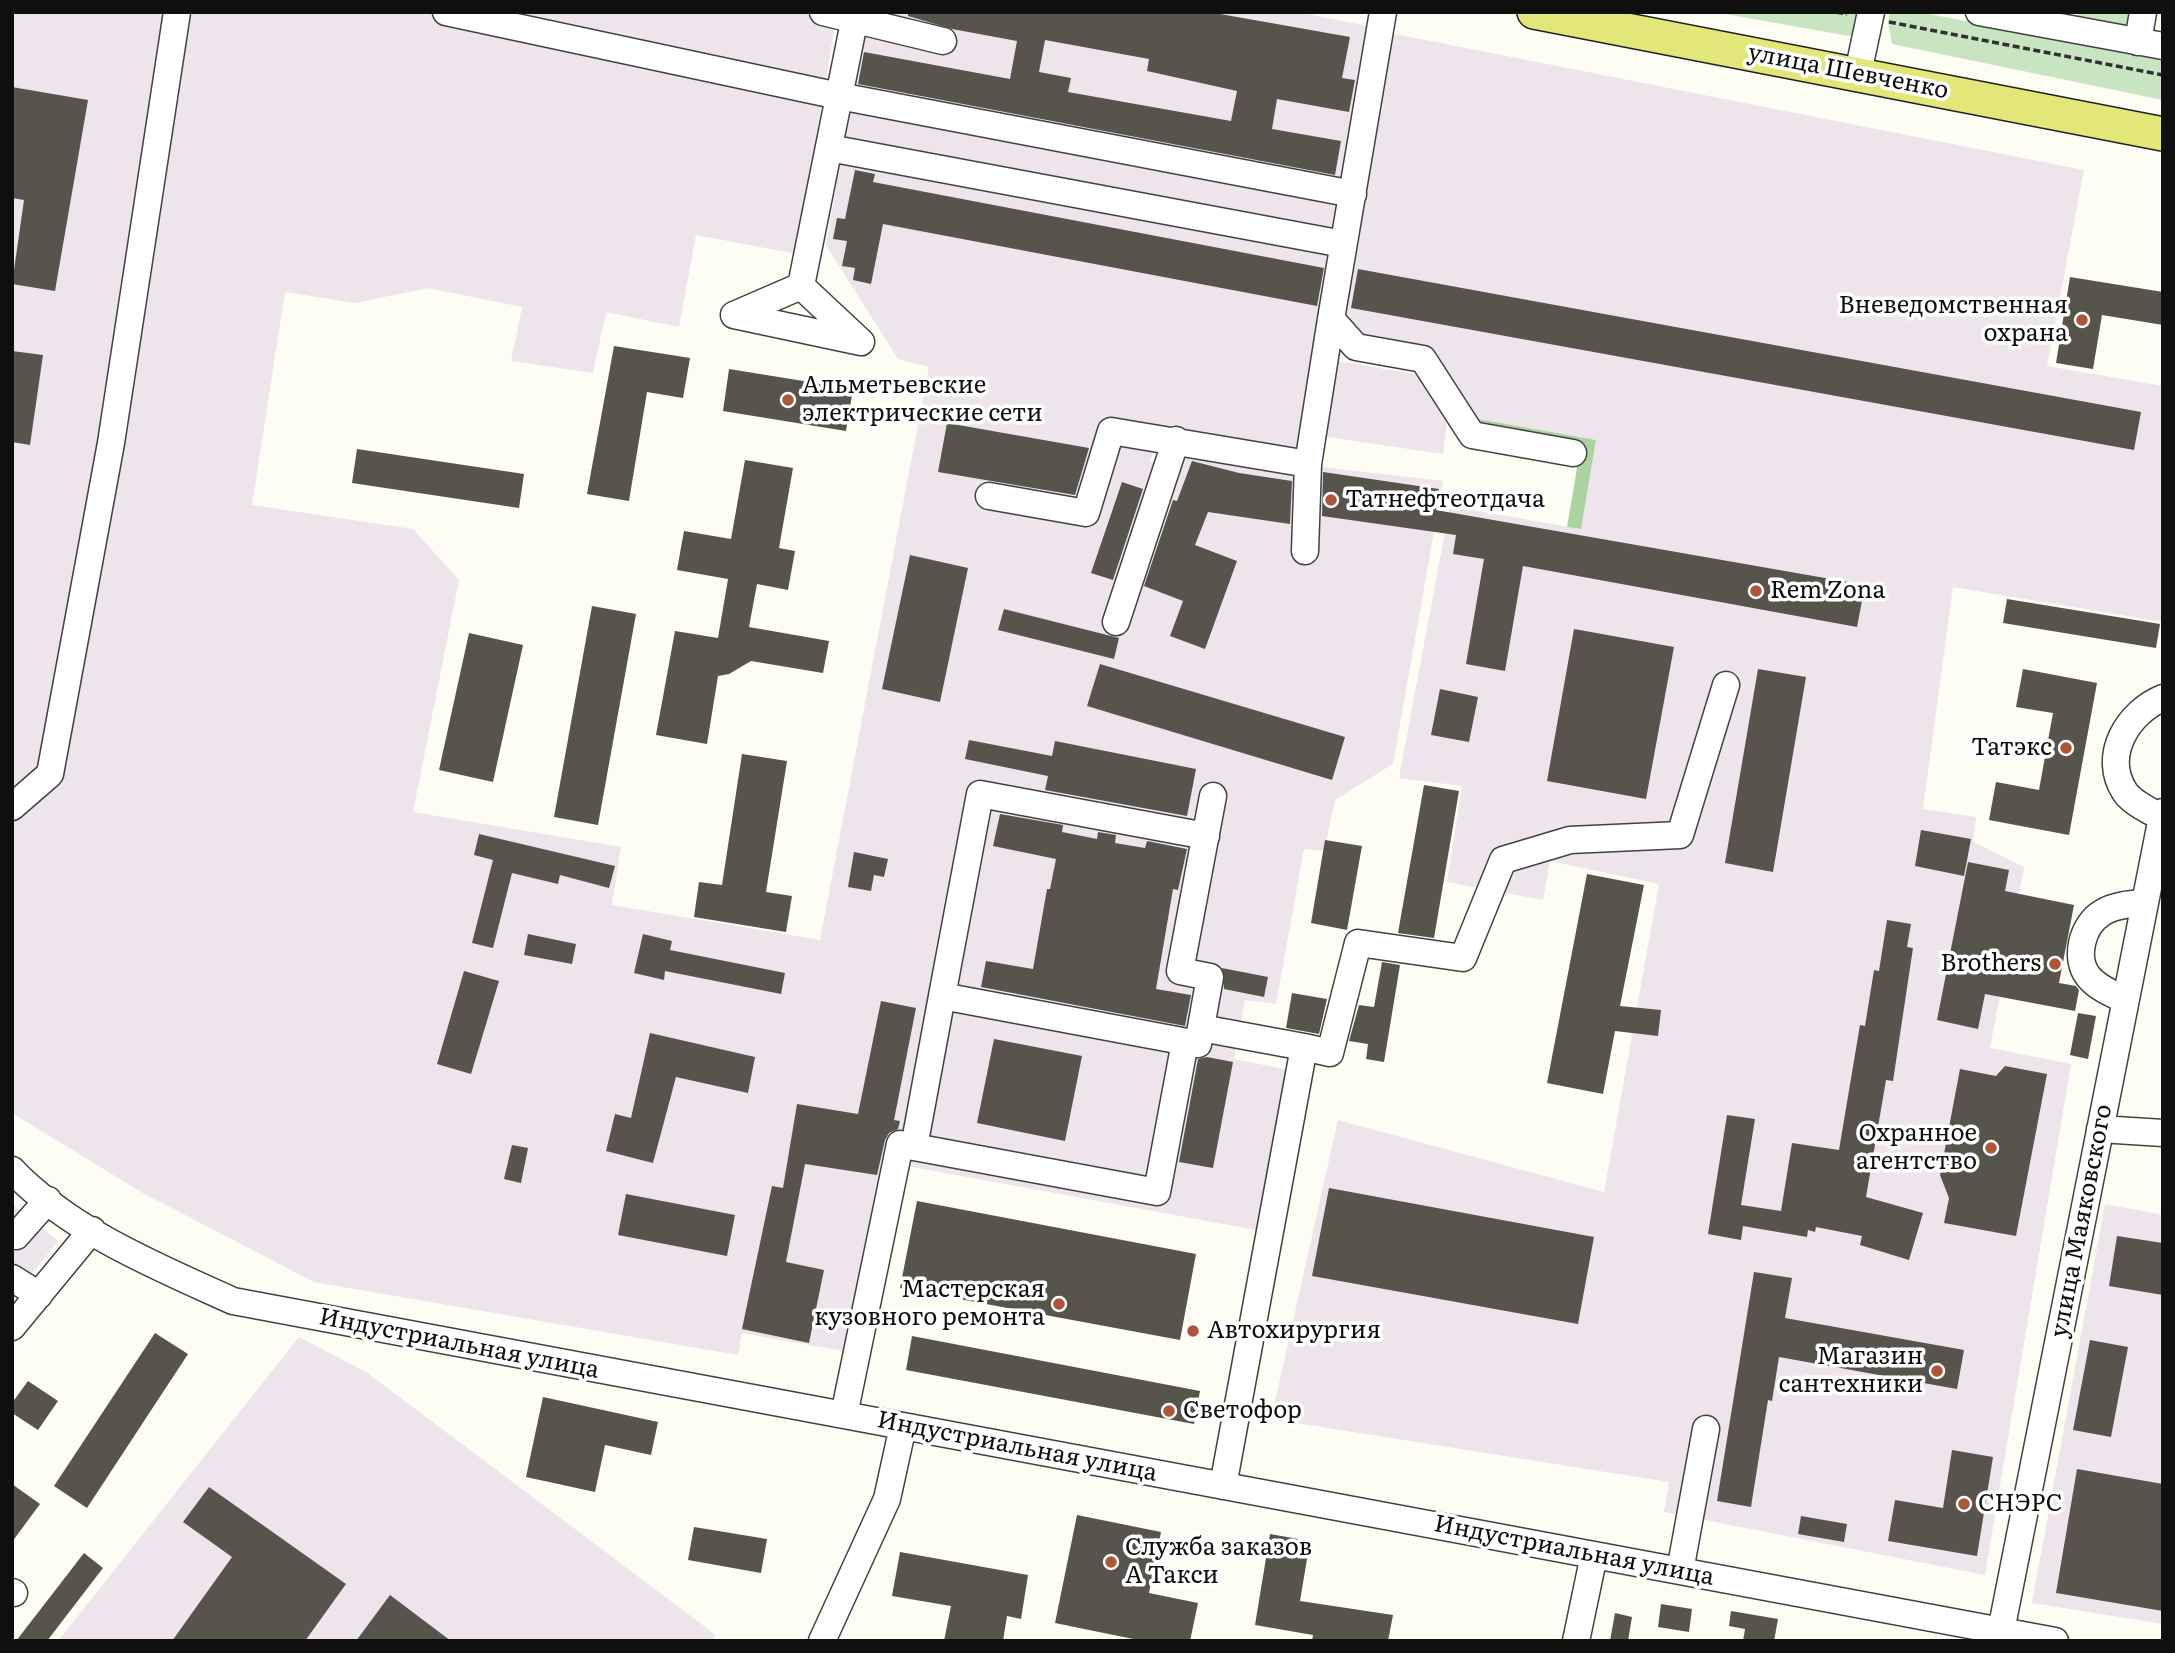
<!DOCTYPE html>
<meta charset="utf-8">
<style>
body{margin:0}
#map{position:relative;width:2175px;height:1653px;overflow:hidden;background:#fdfdf3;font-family:Literata,serif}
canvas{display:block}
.frame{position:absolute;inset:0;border:14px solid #0f0f0f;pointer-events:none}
</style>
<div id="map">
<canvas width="2175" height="1653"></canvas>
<div class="frame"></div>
</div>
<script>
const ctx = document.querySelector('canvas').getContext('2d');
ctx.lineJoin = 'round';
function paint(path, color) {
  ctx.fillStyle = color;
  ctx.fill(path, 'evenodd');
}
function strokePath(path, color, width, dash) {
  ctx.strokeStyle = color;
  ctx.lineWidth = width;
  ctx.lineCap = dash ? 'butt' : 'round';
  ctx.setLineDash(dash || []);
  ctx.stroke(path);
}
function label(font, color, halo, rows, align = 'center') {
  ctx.font = font + ' Literata,serif';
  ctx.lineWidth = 7;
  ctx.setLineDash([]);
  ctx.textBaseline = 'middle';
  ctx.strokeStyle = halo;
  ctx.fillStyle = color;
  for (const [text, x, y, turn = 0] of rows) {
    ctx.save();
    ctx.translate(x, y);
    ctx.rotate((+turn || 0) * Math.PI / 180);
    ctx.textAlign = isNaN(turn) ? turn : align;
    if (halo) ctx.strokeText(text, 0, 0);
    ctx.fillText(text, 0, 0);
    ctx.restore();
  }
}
const industrial = new Path2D(`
 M12 12H837L797 254 696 235 679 327 606 312 593 373 511 361 522 307 428 288 355 303 285 292 252 505 413 529 459 580 413 812 621 847 612 905 820 940 929 367 898 359 826 245 867 12H1297L1374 27 1301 459 1159 433 1150 461 1176 471 1184 451 1443 481 1393 764 1335 800 1324 851 1304 849 1276 1004 1245 1000 1234 1059 1289 1070 1262 1231 901 1165 866 1355 742 1333 738 1355 314 1282 141 1192 12 1113Z
 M1390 33 2084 170 2047 366 2163 386V622L1953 587 1923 809 1976 817 1973 842 2024 867 1990 1048 2071 1064 1985 1575 1664 1512 1669 1482 1271 1419 1338 1120 1604 1192 1659 884 1550 861 1543 900 1447 882 1462 786 1399 778 1450 506 1580 529 1596 440 1467 417 1436 356 1356 336 1342 308Z
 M1333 360 1425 376 1447 421 1443 454 1321 436Z
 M12 1204 58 1241 12 1299Z
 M2105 1204 2163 1215V1624L2032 1603Z
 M299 1337 366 1372 716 1635 712 1641H58Z`);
const green = new Path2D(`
 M1714 12H1863L1857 33 1849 36Z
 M1890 12H1919L2163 59V100L1892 44 1888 22Z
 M2078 12H2134L2131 31 2076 21Z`);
const forest = new Path2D(`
 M1467 417 1596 440 1581 529 1567 527 1581 445 1466 425Z`);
const building = new Path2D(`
 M908 12H1209L1350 37 1342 78 1355 80 1349 112 1277 99 1272 129 1341 141 1335 175 858 84 864 52 1010 79 1017 41 952 29 908 16ZM1045 40 1149 59 1147 71 1237 91 1231 121 1068 92 1071 78 1039 72Z
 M12 87 88 100 55 291 12 284 24 200 12 198Z
 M855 170 875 174 873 182 1324 268 1317 306 883 224 871 284 853 280 855 268 842 266 847 241 833 239 837 218 845 219Z
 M1358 269 2141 412 2134 450 1351 308Z
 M2070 277 2163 292V325L2102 315 2093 369 2056 363Z
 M614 346 690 358 683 398 647 392 629 501 587 494Z
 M12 351 43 355 30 445 12 442Z
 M729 369 853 389 846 431 723 411Z
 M947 423 1089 448 1075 495 938 472Z
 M357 449 524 474 519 508 352 483Z
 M745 460 793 468 779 548 795 551 788 590 757 584 749 627 829 641 823 673 751 661 729 674 718 676 707 744 656 735 675 631 718 638 728 579 677 570 684 531 731 539Z
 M1192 461 1239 473 1292 481 1290 524 1208 512 1195 545 1237 561 1205 649 1170 636 1183 601 1144 586 1173 500 1177 501Z
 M1323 472 1439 489 1436 510 1865 585 1857 627 1523 566 1505 671 1466 664 1484 559 1453 554 1456 535 1322 516Z
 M1122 482 1143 489 1113 580 1091 573Z
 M910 555 968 568 940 702 882 689Z
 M2007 599 2160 624 2156 648 2003 623Z
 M592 606 636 614 598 825 554 817Z
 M1004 609 1119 638 1114 659 998 630Z
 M1574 629 1674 647 1646 799 1547 781Z
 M469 633 523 645 493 782 439 770Z
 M1100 664 1345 737 1332 780 1087 706Z
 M1758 669 1806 677 1773 872 1725 863Z
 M2023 669 2097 683 2069 835 1989 820 1996 782 2039 790 2053 713 2016 707Z
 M1440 689 1478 697 1469 742 1431 735Z
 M969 740 1052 756 1055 741 1196 769 1187 816 1045 790 1048 776 965 759Z
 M742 754 787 761 766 892 792 896 786 932 694 917 699 882 722 885Z
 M1424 785 1459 791 1434 938 1398 933Z
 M1000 814 1063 825 1062 832 1097 839 1098 832 1116 835 1115 843 1145 848 1147 841 1187 849 1178 890 1173 889 1156 989 1191 995 1185 1026 981 987 986 961 1033 969 1047 889H1050L1056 859 993 846Z
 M1921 830 1971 839 1964 876 1915 866Z
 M479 834 615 866 609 888 560 875 558 884 512 873 493 948 472 943 493 860 474 855Z
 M1325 840 1362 846 1347 930 1311 923Z
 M854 852 888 859 884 877 874 875 871 891 848 887Z
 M1968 862 2009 870 2005 891 2074 905 2059 983 2076 986 2079 990 2075 1011 1985 994 1978 1029 1937 1020Z
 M1587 874 1644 885 1620 1006 1661 1010 1658 1036 1615 1031 1603 1094 1547 1083Z
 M1887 920 1911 924 1907 947 1913 948 1893 1081 1886 1080 1866 1197 1923 1213 1909 1260 1860 1245 1862 1236 1816 1227 1815 1232 1808 1230 1807 1237 1743 1226 1741 1240 1708 1234 1727 1115 1755 1119 1741 1205 1781 1211 1792 1143 1839 1150 1860 1025 1865 1026 1874 970 1879 971Z
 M528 934 576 944 572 964 524 955Z
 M643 934 672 941 670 950 785 973 781 994 665 971 664 980 634 973Z
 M1382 962 1400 965 1384 1062 1366 1059 1368 1044 1349 1041 1359 1005 1374 1007Z
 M1222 968 1268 977 1264 997 1224 989Z
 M464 971 499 981 471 1074 437 1064Z
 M1292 993 1327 999 1319 1034 1286 1028Z
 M881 1001 916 1008 894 1120 900 1121 898 1129 889 1133 885 1140 877 1175 805 1164 786 1262 824 1270 809 1343 742 1329 772 1186 783 1188 797 1104 858 1114Z
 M2078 1013 2096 1016 2088 1059 2070 1055Z
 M650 1033 755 1057 748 1093 676 1077 653 1163 606 1151 615 1114 631 1118Z
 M994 1039 1082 1056 1065 1141 977 1123Z
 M1207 1057 1233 1062 1213 1168 1179 1162 1198 1059Z
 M2005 1066 2047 1074 2016 1236 1944 1223 1949 1198 1940 1175 1960 1069 1996 1076Z
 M512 1145 528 1148 521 1183 504 1179Z
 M1329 1188 1594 1237 1578 1324 1312 1276Z
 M626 1194 735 1215 727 1256 618 1235Z
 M917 1201 1196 1254 1180 1340 900 1288Z
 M2117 1236 2163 1243V1295L2109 1286Z
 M1754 1272 1792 1278 1785 1318 1964 1350 1957 1389 1779 1357 1772 1401 1768 1400 1751 1507 1717 1501Z
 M155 1333 188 1354 87 1508 54 1486Z
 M912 1336 1200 1391 1194 1424 906 1370Z
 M2090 1340 2128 1347 2111 1437 2073 1430Z
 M28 1381 58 1401 38 1430 12 1413V1403Z
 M543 1397 658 1422 651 1455 605 1445 595 1492 526 1477Z
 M1952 1450 1993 1457 1977 1556 1888 1541 1895 1500 1943 1508Z
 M2077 1469 2163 1484V1611L2056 1593Z
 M12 1484 40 1504 12 1542Z
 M209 1487 346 1584 305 1641H172L232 1557 183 1522Z
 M1077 1515 1161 1532 1149 1593 1198 1603 1190 1641H1143L1055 1623Z
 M1801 1516 1847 1524 1844 1542 1798 1534Z
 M694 1527 767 1539 761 1573 688 1560Z
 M1270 1534 1310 1541 1300 1601 1393 1615 1388 1641H1312L1313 1635 1255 1625Z
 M900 1552 1028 1575 1021 1619 1007 1616 1003 1641H944L951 1606 892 1596Z
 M84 1553 103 1568 47 1641H16Z
 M390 1595 451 1641H356Z
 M1661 1604 1692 1609 1689 1632 1658 1627Z
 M1731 1611 1778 1619 1774 1641H1743L1745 1629 1729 1626Z
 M1615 1613 1632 1617 1628 1641H1610Z`);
const path = new Path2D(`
 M1836 12 1847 14
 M1889 22 2163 75`);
const minor = new Path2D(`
 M446 12 839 96 1353 194
 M823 12 943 41
 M1383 12 1331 319 1356 347 1423 359 1472 435 1573 453
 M1979 12 2163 46
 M2138 42 2143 12
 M1858 73 1871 12
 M829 148 1343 244
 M801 286 861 342 734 315Z
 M801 286 856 12
 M989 496 1086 513 1111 431 1308 464 1331 319
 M1305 551 1308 464
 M1116 622 1176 440
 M12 807 50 774 111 443 177 12
 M2162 818C2151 811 2132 803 2125 792 2101 756 2128 712 2163 698
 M942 996 980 794 1206 836
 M2125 1000C2113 994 2097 988 2088 976 2074 958 2082 925 2102 913 2114 905 2131 904 2145 903
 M1201 1028 1304 1047 1223 1486
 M1304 1047 1330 1053 1358 943 1463 958 1503 860 1570 840 1680 835 1726 685
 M2100 1129 2163 1133
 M914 1147 1157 1192 1185 1042
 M12 1170C70 1231 158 1267 233 1301L2055 1641
 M12 1233 16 1236 48 1200
 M12 1278 39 1295
 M12 1327 92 1230
 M844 1415 900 1144 914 1147 942 996 1198 1044 1210 977 1180 971 1213 796
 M1680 1571 1706 1429
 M12 1592 14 1593
 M2001 1631 2163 812
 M822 1641 887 1499 903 1426
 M1576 1641 1594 1555`);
const major = new Path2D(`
 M1534 12 2163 134`);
const markers = [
 [2082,320,7,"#ae5438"],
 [788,400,7,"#ae5438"],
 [1331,500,7,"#ae5438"],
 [1756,591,7,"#ae5438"],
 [2066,748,7,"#ae5438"],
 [2055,964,7,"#ae5438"],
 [1991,1148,7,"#ae5438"],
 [1059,1304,7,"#ae5438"],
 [1193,1331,7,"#ae5438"],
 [1937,1371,7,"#ae5438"],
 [1169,1411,7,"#ae5438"],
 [1964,1504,7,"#ae5438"],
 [1111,1562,7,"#ae5438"]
];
const streetNames = [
 ["улица Шевченко",1848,72,11],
 ["улица Маяковского",2082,1221,-79],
 ["Индустриальная улица",459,1344,11],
 ["Индустриальная улица",1017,1447,11],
 ["Индустриальная улица",1574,1551,11]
];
const poiNames = [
 ["Вневедомственная",2068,306,"right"],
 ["охрана",2068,334,"right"],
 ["Альметьевские",802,386],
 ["электрические сети",802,414],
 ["Татнефтеотдача",1345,500],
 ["Rem Zona",1770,591],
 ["Татэкс",2052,748,"right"],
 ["Brothers",2041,964,"right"],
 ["Охранное",1977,1134,"right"],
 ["агентство",1977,1162,"right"],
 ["Мастерская",1045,1290,"right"],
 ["кузовного ремонта",1045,1318,"right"],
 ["Автохирургия",1207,1331],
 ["Магазин",1923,1357,"right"],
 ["сантехники",1923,1385,"right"],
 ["Светофор",1183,1411],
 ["СНЭРС",1978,1504],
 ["Служба заказов",1125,1548],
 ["А Такси",1125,1576]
];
paint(industrial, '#ede5eb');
paint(green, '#c9e4c0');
paint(forest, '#aad3a1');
paint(building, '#57544d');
strokePath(minor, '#424242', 29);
strokePath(major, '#202020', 36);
strokePath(path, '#313131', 3.5, [7, 3.5]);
strokePath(minor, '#fff', 26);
strokePath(major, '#e3e779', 33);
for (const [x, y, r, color] of markers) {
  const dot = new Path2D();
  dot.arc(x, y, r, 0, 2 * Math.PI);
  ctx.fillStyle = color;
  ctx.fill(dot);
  strokePath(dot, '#fff', 2.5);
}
label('24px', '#0f0f0f', '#fff', streetNames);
label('24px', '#0f0f0f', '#fff', poiNames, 'left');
</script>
